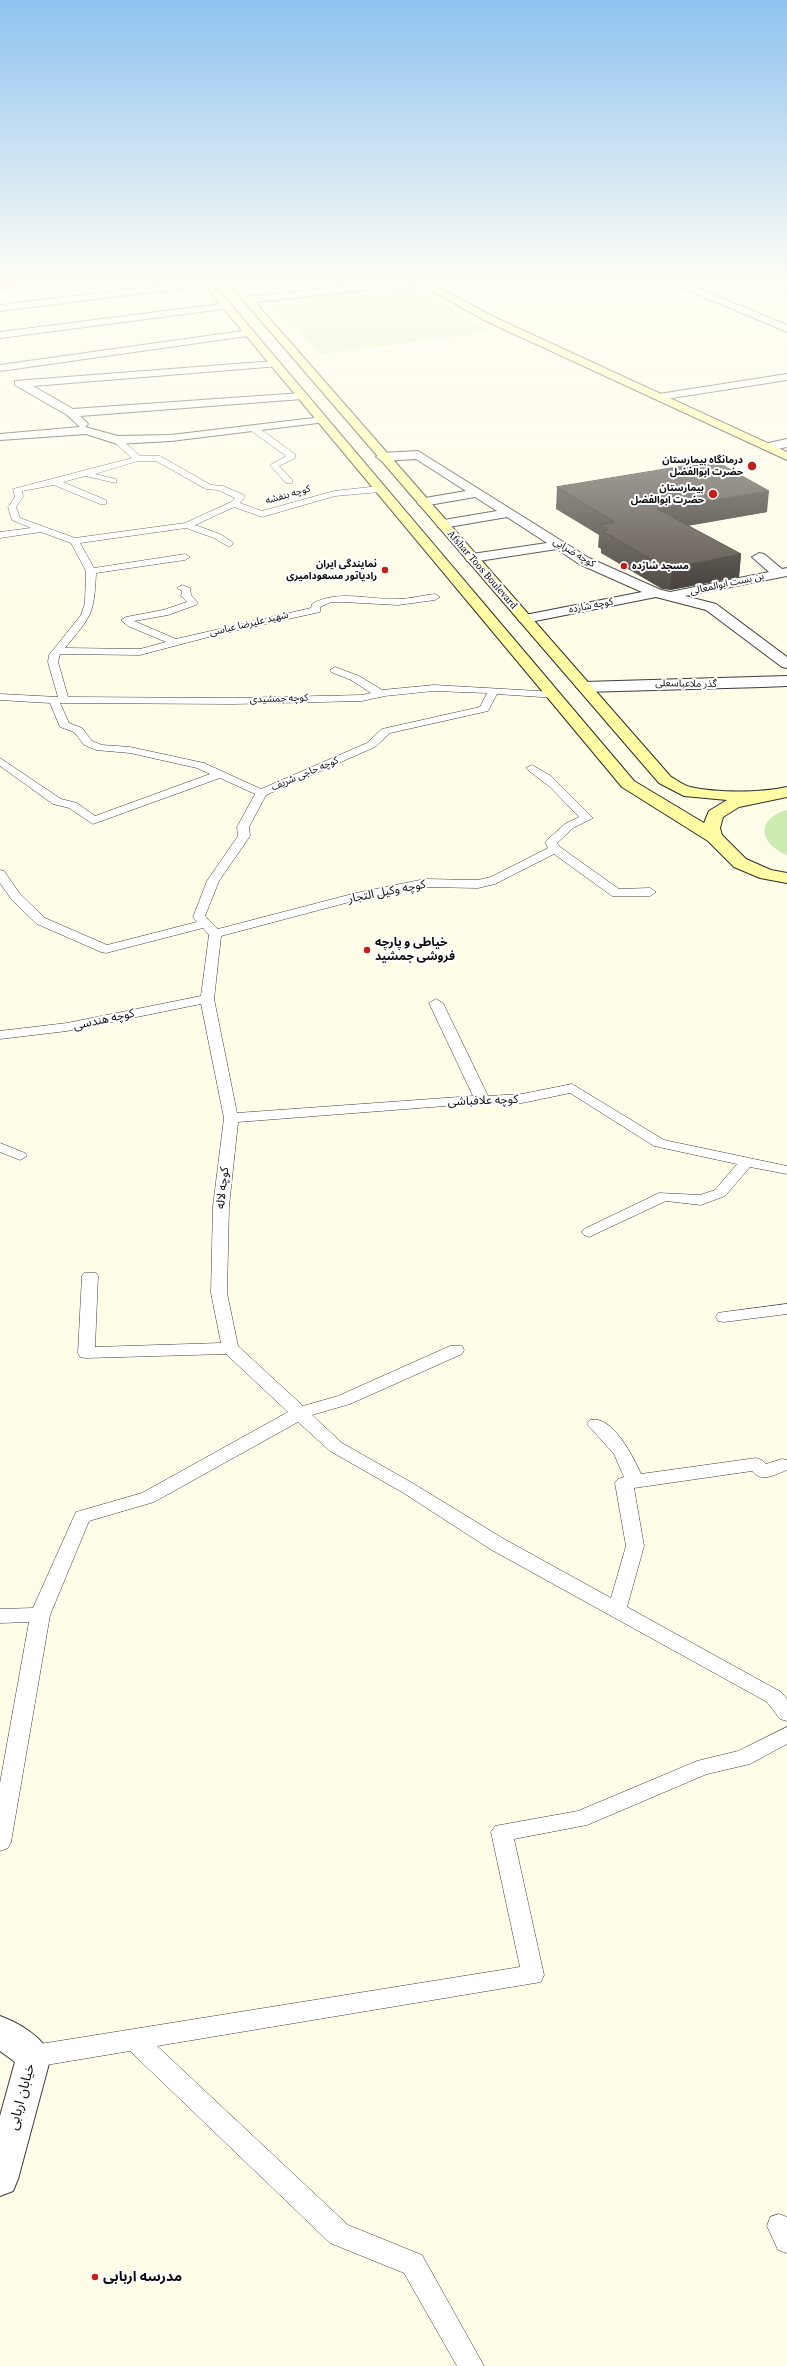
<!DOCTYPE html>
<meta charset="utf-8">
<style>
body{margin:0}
canvas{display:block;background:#fffce8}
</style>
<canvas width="787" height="2366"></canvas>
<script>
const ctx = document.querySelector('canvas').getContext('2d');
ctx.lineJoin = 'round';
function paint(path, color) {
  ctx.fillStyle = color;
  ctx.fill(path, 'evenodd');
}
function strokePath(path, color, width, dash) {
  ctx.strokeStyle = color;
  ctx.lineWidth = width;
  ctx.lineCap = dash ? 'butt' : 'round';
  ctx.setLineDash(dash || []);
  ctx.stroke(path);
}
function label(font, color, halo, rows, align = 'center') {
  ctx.font = font + ' "Source Serif 4","Noto Sans Arabic",serif';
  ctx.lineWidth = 4;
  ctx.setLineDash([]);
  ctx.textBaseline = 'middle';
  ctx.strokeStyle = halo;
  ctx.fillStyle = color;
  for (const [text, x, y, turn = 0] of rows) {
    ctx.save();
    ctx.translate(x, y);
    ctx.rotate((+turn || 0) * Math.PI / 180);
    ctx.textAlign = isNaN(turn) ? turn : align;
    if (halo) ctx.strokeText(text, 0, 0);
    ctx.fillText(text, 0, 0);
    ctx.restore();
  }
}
const green = new Path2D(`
 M787 810V855C759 844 755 819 787 810Z`);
const pitch = new Path2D(`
 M409 284 494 332 320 354 265 300Z`);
const service = new Path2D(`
 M752 279H761L787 290V294Z
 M250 426H256L295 454V458L279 466 292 479V483H286L270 465 286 456 250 430Z
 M114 438H120L140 456H160L211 485 223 486 244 495 245 497 240 503 262 511 334 491 380 486 384 489 380 492 335 496 262 517 234 507 195 525 220 534 232 542 233 544 229 547 214 538 186 528 80 543 94 568 185 554 190 557 185 560 96 573C94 616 91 616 65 648L140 649 166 642 128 626 121 620 126 617 163 610 187 602 181 596 182 591 177 588 182 585 190 588 191 595 198 603 196 605 168 615 134 621 176 639 311 608 312 604C338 589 369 600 398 599 410 599 423 595 435 594L440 597 435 600 398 605 343 602H331L320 607V612L220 634 140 655 60 654 58 662 68 697 233 698 362 695 371 693 351 680 331 672 330 670 335 667 359 676 382 690 434 685 556 692 561 695 556 698 497 694 488 711 390 733 375 747 266 795 249 827 250 836 219 881 205 916 218 929 356 893 425 879 478 880 491 877 548 848 545 842 547 840 565 824 579 817 550 787 528 770 526 768 532 765 551 776 593 818 573 828 557 843 560 847 619 889 650 888 656 892 650 896H612L554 854 495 884 478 888 425 887 357 900 221 936 214 999 237 1113 473 1096 429 1003 436 999 443 1003 488 1096 522 1094 572 1084 664 1140 787 1166V1174L750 1167 725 1196 701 1205 666 1201 589 1237 584 1235 581 1232 584 1229 659 1193 700 1195 715 1190 737 1164 654 1146 570 1093 522 1103 471 1104 238 1122 229 1206 227 1293 238 1346 303 1406 338 1396 450 1346H462L464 1350 462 1354 350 1404 312 1415 342 1443 414 1484 504 1539 611 1598 626 1546 615 1483 618 1479 624 1477 614 1454 587 1424 590 1420C612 1414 634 1458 641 1474L756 1458 762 1460 766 1464 782 1459 787 1460V1470C774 1475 762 1483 752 1471L634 1488 644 1546 627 1607 781 1692 787 1699V1721L780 1719 767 1702 490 1549 402 1492 330 1451 298 1422 154 1502 89 1521 50 1615 11 1842 8 1848 0 1851V1783L29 1622 0 1623V1609L33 1608 76 1512 142 1493 288 1412 226 1354 86 1358 80 1357 78 1353 82 1276 84 1273H96L98 1276 95 1347 221 1343 211 1293 213 1206 224 1118 201 1004 67 1031 0 1039V1031L67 1023 201 996 209 935 203 928 106 953 101 952 37 924 12 900 0 883V870L4 871 20 894 45 918 107 945 197 922 193 917 207 881 238 836 237 827 255 794 220 778 93 824 69 808 53 804 0 766V758L61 799 77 803 95 816 210 774 197 768 130 753 96 750 84 745 74 732 60 727 50 703 0 700V694L58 697 48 662 49 655 81 615 85 603 86 571 71 543 41 532 0 538V532L31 528 12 520 8 507 15 497 13 489 132 458 114 442ZM138 461H156L206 489 218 490 235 498 231 502 185 523 75 538 20 518 16 507 23 497 22 491 54 485 100 504H106V500L63 482 85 476 116 483V479L95 474ZM434 691 487 693 480 707 382 729 367 743 261 789 204 763 130 747 102 745 92 741 82 728 69 723 60 703 233 704 362 701 385 696Z
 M0 1143 25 1153 27 1156 20 1160 0 1152Z
 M787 1304V1314L724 1322 718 1321 716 1317 718 1313 724 1312Z
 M787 1727V1744L750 1764 707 1774 587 1825 514 1839 544 1975 541 1982 157 2046 348 2225 422 2255 484 2366H457L404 2273 330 2243 130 2051 34 2067 26 2063 22 2056 26 2049 34 2045 520 1967 491 1832 495 1826 578 1811 697 1761 738 1751Z
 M779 2214 787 2217V2253L778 2250 767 2226 770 2217Z`);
const minor = new Path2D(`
 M409 279 423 281 418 284 248 303 243 300 248 297Z
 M457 279H485L480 282 427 289 422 286 427 283Z
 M661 279H675L787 325V332Z
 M207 280 210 281V285L0 311V305Z
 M228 303 231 304V308L0 338V332Z
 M250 330 254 331V335L0 371V365Z
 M275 361 280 364 279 366 33 386 73 409 302 393 308 396 302 399 80 416 88 424 85 427 118 436 171 435 322 417 328 420 326 422 171 441 117 444 86 434 0 440V434L80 427 67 415 15 385V381Z
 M787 374V380L659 400 653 397 659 394Z
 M787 439V447L768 451 762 447 764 444Z
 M418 451 589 558 661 590 670 592 769 572 752 557 759 553 764 554 782 569 787 568V576L685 596 716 604 787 657V668L782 667 706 610 656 597 525 623 520 622 518 619 520 616 642 592 579 564 557 549 472 562 467 561 465 558 472 554 547 543 507 517 443 528 438 527 437 524 438 521 497 511 475 497 423 506 419 505 417 502 419 499 466 491 416 459 382 461 376 457 382 453Z
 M787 676V686L762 687 584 692 576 687 584 682Z`);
const tertiary = new Path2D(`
 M0 2016C19 2023 43 2037 51 2056L18 2179 13 2191 0 2196V2116L15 2062 0 2051Z`);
const secondary = new Path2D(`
 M199 279H209L634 781 704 823 709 811 727 800 684 796 659 783 225 279H235L671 777C677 780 683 785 690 787 717 793 760 793 787 787V797L739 807 723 817 720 828 722 835 746 859 771 870 787 873V883L760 878 734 867 708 841 622 787Z
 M410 279H422L494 317 787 452V460L486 321Z`);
const primary = new Path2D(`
 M18 279H34L0 290V284Z`);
const wall = new Path2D(`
 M557 487 767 512 688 526 741 554 739 577 670 590 662 589 601 553V549L598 547 599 535 556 509Z`);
const shadedWall = new Path2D(`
 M769 491 767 512 655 531 657 509Z
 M741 554 739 577 670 590 672 568Z`);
const building = new Path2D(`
 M715 461 769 491 657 509 741 554 672 568 663 566 602 531 608 530 600 525 615 522 557 487Z`);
const markers = [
 [752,466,5,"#c51d18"],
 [713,494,5,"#c51d18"],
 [624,566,4,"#c51d18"],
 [385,570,4,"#c51d18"],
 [367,950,4,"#c51d18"],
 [95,2277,4,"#c51d18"]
];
const farPoinames = [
 ["درمانگاه بیمارستان",743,460],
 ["حضرت ابوالفضل",743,472],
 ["بیمارستان",704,488],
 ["حضرت ابوالفضل",704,500],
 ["نمایندگی ایران",377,564],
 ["رادیاتور مسعودامیری",377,576],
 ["مسجد شازده",632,566,"left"]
];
const farStreetnames = [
 ["کوچه بنفشه",288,495,-16],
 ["کوچه ضرابی",574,553,31],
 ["Afshar Toos Boulevard",482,570,49],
 ["بن بست ابوالمعالی",727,584,-12],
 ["کوچه شازده",591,606,-11],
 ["شهید علیرضا عباسی",249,624,-13],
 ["گذر ملاعباسعلی",686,684,1],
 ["کوچه جمشیدی",279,699,-2],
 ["کوچه حاجی شریف",305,774,-23]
];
const streetNames = [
 ["کوچه وکیل التجار",387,892,-11],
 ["کوچه هندسی",104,1020,-12],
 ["کوچه علافباشی",483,1101,-2],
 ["کوچه لاله",223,1188,-84]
];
const poiNames = [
 ["خیاطی ‌‌و‌ پارچه",375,943],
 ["فروشی جمشید",375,957]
];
const nearStreetnames = [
 ["خیابان اربابی",22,2097,-75]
];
const nearPoinames = [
 ["مدرسه اربابی",103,2277]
];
paint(green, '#caecaf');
paint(pitch, '#def3c2');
strokePath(service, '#3e3e3e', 1);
strokePath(minor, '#3e3e3e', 2);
strokePath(tertiary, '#3e3e3e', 2);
strokePath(secondary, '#2d2d2d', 2);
strokePath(primary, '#1c1c1c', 2);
paint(service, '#fff');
paint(minor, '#fff');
paint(tertiary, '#fff');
paint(secondary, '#fffca3');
paint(primary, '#ffe358');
paint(wall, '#48423c');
paint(shadedWall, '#3b3631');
paint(building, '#544d46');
strokePath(building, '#3b3631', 1);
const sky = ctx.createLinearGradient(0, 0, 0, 610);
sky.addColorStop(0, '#8ec2f0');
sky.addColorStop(0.46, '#fffef5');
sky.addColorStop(1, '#fffef500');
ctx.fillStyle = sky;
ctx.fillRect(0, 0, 787, 610);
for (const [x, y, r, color] of markers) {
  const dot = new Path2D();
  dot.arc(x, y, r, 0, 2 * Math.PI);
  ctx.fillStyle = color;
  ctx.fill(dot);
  strokePath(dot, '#fff', 1.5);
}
label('bold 10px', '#0b0b0b', '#fff', farPoinames, 'right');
label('10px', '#0b0b0b', '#fff', farStreetnames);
label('12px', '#0b0b0b', '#fff', streetNames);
label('bold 12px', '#0b0b0b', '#fff', poiNames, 'left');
label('14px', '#0b0b0b', '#fff', nearStreetnames);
label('bold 14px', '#0b0b0b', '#fff', nearPoinames, 'left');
</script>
